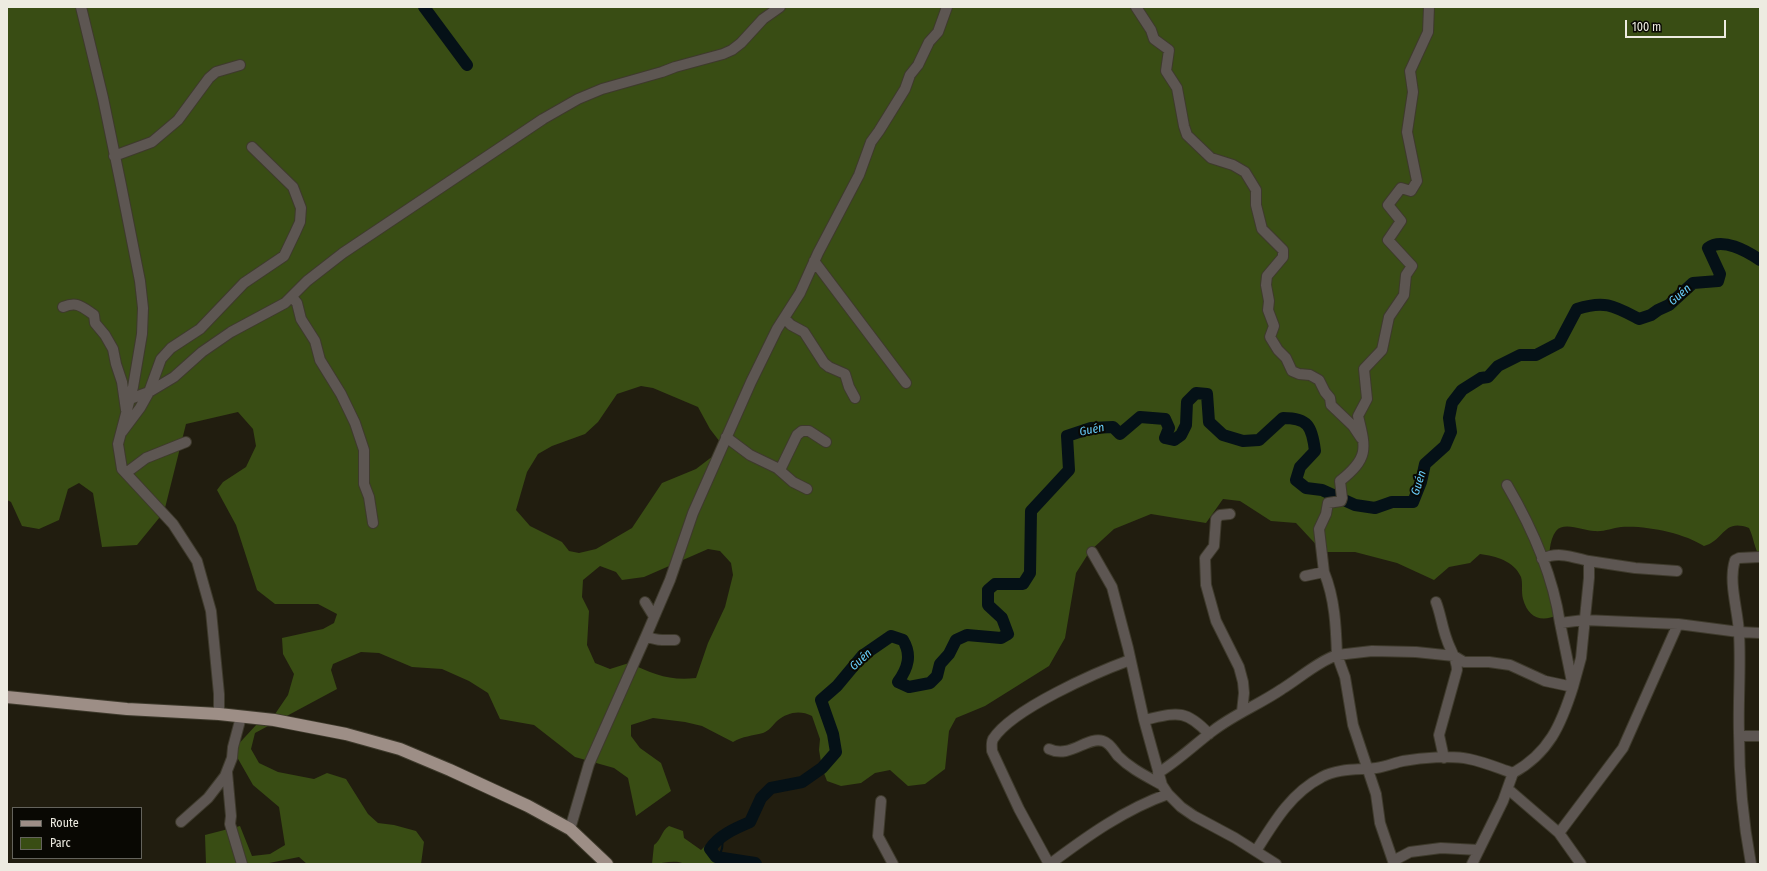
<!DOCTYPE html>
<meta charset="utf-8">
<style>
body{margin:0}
#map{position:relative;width:1767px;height:871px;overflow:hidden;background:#211d0f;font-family:"Fira Sans Condensed",sans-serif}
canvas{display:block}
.frame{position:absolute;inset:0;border:8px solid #edebe1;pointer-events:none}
.legend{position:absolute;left:12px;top:807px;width:130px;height:52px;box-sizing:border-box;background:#090803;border:1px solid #64635c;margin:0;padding:5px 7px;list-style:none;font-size:12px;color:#edebe1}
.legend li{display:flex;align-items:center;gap:8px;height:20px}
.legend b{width:20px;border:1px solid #64635c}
.scale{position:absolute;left:1625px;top:20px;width:101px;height:18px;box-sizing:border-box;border:2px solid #edebe1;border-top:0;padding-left:5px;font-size:12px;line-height:14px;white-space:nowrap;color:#edebe1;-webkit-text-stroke:3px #090803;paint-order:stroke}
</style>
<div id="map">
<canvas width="1767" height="871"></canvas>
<div class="frame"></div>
<ul class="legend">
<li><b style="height:5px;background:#9d8e86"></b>Route</li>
<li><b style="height:11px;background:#394d14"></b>Parc</li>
</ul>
<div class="scale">100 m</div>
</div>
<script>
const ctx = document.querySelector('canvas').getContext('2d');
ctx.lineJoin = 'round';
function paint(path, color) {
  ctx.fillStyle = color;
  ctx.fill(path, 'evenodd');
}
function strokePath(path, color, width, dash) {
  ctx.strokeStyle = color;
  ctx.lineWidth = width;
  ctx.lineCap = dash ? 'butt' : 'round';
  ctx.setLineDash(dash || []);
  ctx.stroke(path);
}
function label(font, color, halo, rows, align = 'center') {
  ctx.font = font + ' "Fira Sans Condensed",sans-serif';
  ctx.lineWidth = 4;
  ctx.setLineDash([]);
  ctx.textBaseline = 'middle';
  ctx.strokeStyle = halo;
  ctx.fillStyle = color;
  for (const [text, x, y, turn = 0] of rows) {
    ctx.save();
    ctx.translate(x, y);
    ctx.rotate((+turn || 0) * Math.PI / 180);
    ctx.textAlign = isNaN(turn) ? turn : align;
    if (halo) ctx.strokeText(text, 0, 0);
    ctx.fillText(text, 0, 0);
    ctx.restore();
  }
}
const green = new Path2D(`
 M7 7H1760V557C1754 548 1754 538 1749 528 1723 518 1724 541 1704 546 1684 533 1645 525 1621 527 1612 528 1604 532 1594 531 1584 531 1564 521 1556 531 1542 550 1554 593 1558 615 1540 623 1528 617 1523 599 1521 592 1523 583 1521 577 1514 561 1496 556 1480 554L1470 563 1449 567 1434 580 1397 563 1355 552H1323L1296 523 1271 521 1240 501 1223 499 1206 523 1151 514 1114 529 1090 551 1076 573 1065 638 1049 666 985 706 956 718 949 731 945 769 925 784 908 786 890 770 875 773 861 783 841 786 827 781 822 768 819 750 820 739 812 716C800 710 788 712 777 721 773 725 769 731 763 733 752 736 743 736 733 742L702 726 685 722 653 718 631 725V736L640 748 661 763 671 791 636 816 628 778 614 768 575 757 534 725 500 719 488 693 469 681 442 669 412 667 379 653 361 652 333 664 331 670 337 689 255 733 251 749 259 763 278 772 314 779 327 773 346 779 368 814 378 823 394 825 416 831 424 842 421 864H307L299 857 264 864H206L205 835 240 826 252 856 270 854 285 845 279 807 253 785 233 750 257 724 273 717 288 695 294 674 283 654 282 638 323 629 334 623 337 614 318 604H275L257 590 236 525 217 490 223 482 246 467 256 446 253 429 238 412 186 424 164 512 137 545 102 547 93 493 79 483 68 489 59 520 39 529 22 526 11 502 7 500ZM641 386 653 388 698 407 710 429 720 442 713 456 696 469 662 483 632 528 596 549 579 553 569 551 562 542 530 526 516 510 527 472 538 454 552 446 585 434 598 422 617 394ZM708 549 720 551 731 563 733 575 725 607 708 643 696 678C669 681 653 674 629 663L610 669 595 663 587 645 589 611 582 597 583 580 600 566 616 572 622 580 644 577Z
 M669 826 683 831 684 838 701 850 706 845 723 854 758 860 762 864H685C674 859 663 864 652 864L654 845C662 839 661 831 669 826Z`);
const stream = new Path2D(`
 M716 857C723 852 723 846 722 837`);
const river = new Path2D(`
 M424 7 467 65
 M756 864 755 863 716 857 710 849C719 835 736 828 750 822L761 798 771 788 802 782 822 768 836 752 833 734 821 700 837 686 862 656 891 636 903 640C912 655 908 668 898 682L909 687 930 683 937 676 940 664 949 654 956 640 967 635 1001 638 1008 634 1002 618 988 605V590L995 584H1023L1030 573 1031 511 1069 470 1067 436 1091 428 1113 427 1120 434 1140 417 1165 419 1169 428 1165 438 1174 440 1181 435 1186 425 1187 402 1196 393 1207 394 1209 422 1223 435 1243 441 1259 440 1283 418C1308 418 1312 426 1315 451L1300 467 1296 480 1306 488 1322 490 1355 505 1375 508 1392 502H1413L1421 482 1425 464 1445 446 1451 432 1449 418 1452 403 1462 390 1481 378 1488 377 1498 366 1520 355H1536L1559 343 1577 309C1605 300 1614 306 1639 319L1651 315 1658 310 1669 305 1693 283 1718 281 1720 274 1708 248C1722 237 1747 251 1760 260`);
const minor = new Path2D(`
 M81 7 103 98 121 185 140 281 143 308 142 334 133 387 118 444 122 469 173 524 197 561 211 611 219 694V714
 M1136 7 1151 30 1154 39 1169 50 1166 71 1177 88 1184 126 1187 135 1211 158 1233 165 1245 172 1256 190V205L1262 229 1283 250V257L1267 276 1266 285 1269 301 1268 310 1274 326 1270 337 1278 350 1286 358 1292 371 1299 374 1310 375 1319 380 1325 392 1330 398 1331 405 1353 426 1361 438
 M114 156 152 142 178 120 209 78 216 72 240 65
 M814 261 906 383
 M292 297 297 303 301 319 315 341 320 360 341 394 355 423 364 450V484L369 497 373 523
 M63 307C78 301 82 307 94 315L95 323 105 335 113 349 116 364 122 382 126 410
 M784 318 791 325 804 332 824 363 829 367 845 374 849 387 855 398
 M130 399 149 392 174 377 202 352 231 332 285 303 307 281 343 253 543 119 578 99 602 89 662 72 675 67 723 54 732 50 741 43 763 19 780 7
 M122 432 140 408 149 392 161 359 171 348 200 329 244 283 284 256 295 233 300 222 301 208 293 187 252 147
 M726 437 750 455 777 468 793 482 807 489
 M780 470 797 435 802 431H809L826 442
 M126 473 146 458 186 442
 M1507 485C1531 526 1553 576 1560 623
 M1230 514 1220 515 1216 519 1214 546 1205 558 1206 585 1216 621 1239 667 1243 682 1244 693 1242 712
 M1092 552 1112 587 1128 648 1144 720 1162 785 1168 794 1181 807 1194 816 1235 838 1276 864
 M1542 559C1558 551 1572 557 1589 561
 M1677 571 1635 568 1589 561V578L1581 658 1573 687 1560 623 1584 620 1678 624 1739 632 1760 633
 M1324 572 1319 529 1326 514 1328 503 1341 501 1342 498 1340 481C1369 458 1366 449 1358 416L1367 399 1364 369 1382 350 1389 317 1404 295 1406 275 1412 266 1388 240 1401 221 1388 205 1401 188 1411 191 1417 181 1407 132 1413 92 1410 71 1428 32 1429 7
 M1305 576 1324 572C1335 599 1336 627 1337 655L1372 651 1416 652 1454 656 1464 662H1489L1510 665 1545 681 1573 687C1561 725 1549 753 1513 773
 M645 602 653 615H655
 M1436 602C1441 615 1442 627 1447 640 1450 650 1457 658 1457 670L1439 735 1444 758
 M646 636C656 641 665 640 675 640
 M1144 720C1176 713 1185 708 1209 734
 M1739 736H1760
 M1049 749C1070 759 1087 736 1103 741 1110 743 1114 751 1118 756 1131 769 1146 776 1162 785
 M227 772 231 816 230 824 242 864
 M1158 773C1178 761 1195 744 1214 730 1235 714 1260 704 1282 689 1300 678 1317 662 1337 655L1345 677 1353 725 1376 794 1380 823 1394 864
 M1508 789 1559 833 1623 748 1678 624
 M881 801 878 836 893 864
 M181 822 208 798 225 776 232 758 233 747 241 717
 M570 829 589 764 646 636 670 580 693 513 751 382 777 329 800 293 818 253 859 175 871 142 879 131 905 89 910 75 918 65 929 42 938 32 947 7
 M1559 833 1581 864
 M1256 851C1274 822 1291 793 1322 777 1338 768 1359 770 1376 768 1385 767 1394 763 1403 761 1421 758 1451 755 1469 759 1484 762 1498 768 1513 773L1503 801 1472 864
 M1393 861 1410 852 1441 848 1479 850
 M1049 864 1019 809 992 751C992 746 991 743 993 739 1012 709 1097 672 1130 660
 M1050 864C1086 837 1125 809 1168 794
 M1751 864C1743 821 1739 777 1739 733 1738 700 1741 666 1739 633 1738 610 1728 582 1735 560L1739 558 1760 557`);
const major = new Path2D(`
 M7 697 127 709 219 714 274 720 346 734 400 749 450 770 528 806 570 829 607 864`);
const waterNames = [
 ["Guén",1680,295,-41],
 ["Guén",1092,430,-11],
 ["Guén",1419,483,-72],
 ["Guén",861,660,-42]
];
paint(green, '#394d14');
strokePath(stream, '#051117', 2);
strokePath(river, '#051117', 12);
strokePath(minor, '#3e3a2c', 12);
strokePath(major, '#3e3a2c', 14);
strokePath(minor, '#5d5652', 10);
strokePath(major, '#9d8e86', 12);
label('italic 12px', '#68cefb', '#090803', waterNames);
</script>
